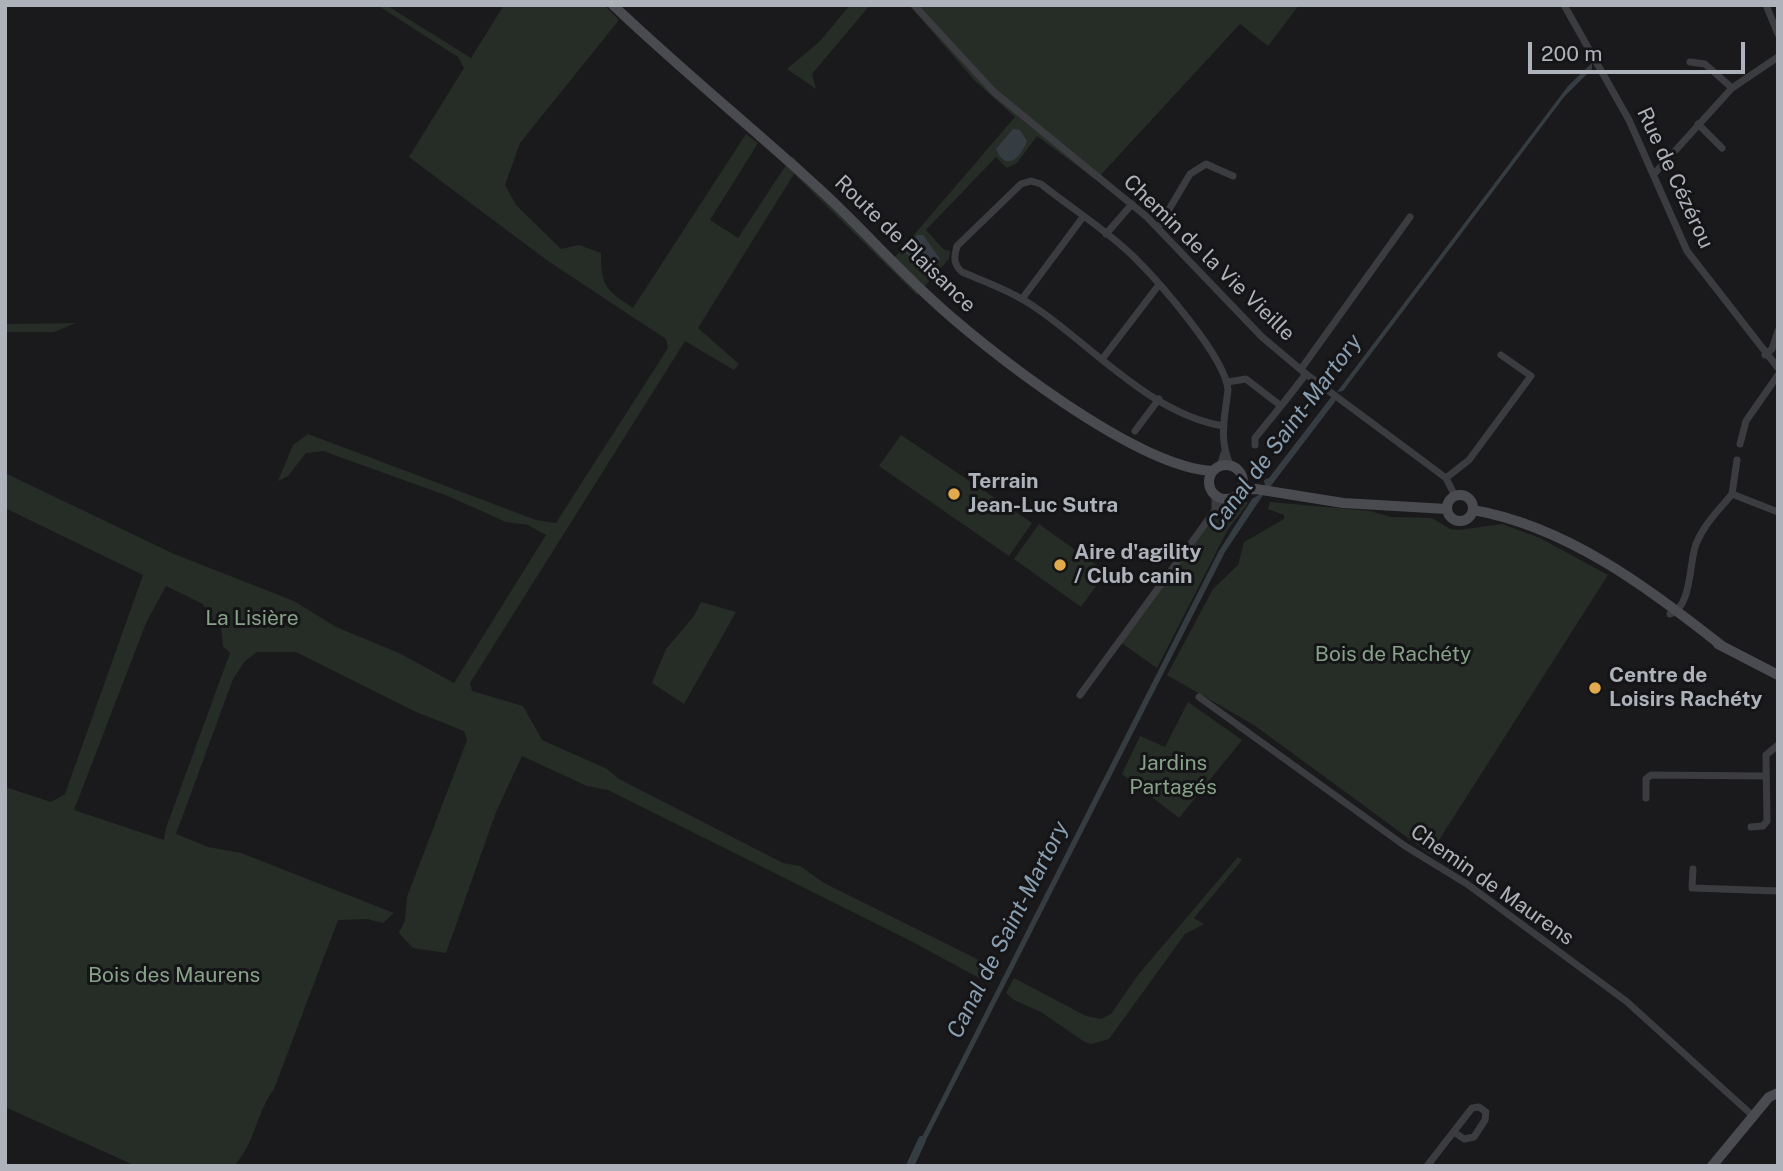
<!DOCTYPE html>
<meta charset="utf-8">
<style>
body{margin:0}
#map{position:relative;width:1783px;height:1171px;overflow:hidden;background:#1a1a1c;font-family:"Public Sans",sans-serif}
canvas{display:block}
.frame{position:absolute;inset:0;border:7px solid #aeb2ba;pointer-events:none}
.scale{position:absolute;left:1528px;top:42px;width:217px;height:32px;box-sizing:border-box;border:4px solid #aeb2ba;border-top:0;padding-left:9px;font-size:21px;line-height:24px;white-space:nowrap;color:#aeb2ba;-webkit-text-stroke:5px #151517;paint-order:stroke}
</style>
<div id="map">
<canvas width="1783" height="1171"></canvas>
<div class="frame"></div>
<div class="scale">200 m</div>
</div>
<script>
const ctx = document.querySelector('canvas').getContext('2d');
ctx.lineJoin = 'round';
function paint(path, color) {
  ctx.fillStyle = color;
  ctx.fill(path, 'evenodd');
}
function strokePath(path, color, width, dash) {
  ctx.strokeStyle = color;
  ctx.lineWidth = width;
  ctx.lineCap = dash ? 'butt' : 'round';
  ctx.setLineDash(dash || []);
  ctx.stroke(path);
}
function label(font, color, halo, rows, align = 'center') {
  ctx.font = font + ' "Public Sans",sans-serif';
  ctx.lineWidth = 6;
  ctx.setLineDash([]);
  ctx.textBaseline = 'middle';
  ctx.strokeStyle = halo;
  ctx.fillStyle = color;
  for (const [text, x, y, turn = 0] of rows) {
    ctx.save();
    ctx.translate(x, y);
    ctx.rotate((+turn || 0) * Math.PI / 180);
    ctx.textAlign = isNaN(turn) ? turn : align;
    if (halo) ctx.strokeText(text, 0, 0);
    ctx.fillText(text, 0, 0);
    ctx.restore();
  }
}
const green = new Path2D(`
 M377 5H386L471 58 504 5H604L619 20 520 143 505 185 516 205 561 249 579 245 601 253C601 287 606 290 633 308L746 134 758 143 710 220 738 238 792 156 894 258 1015 117 975 81 909 5H1299L1268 46 1240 24 1096 180 1037 136 1017 163 1007 168 996 157 926 230 943 249 950 251 949 259 917 295 794 174 698 328 739 364 734 370 685 341 470 683 472 691 523 706 542 740 607 769 619 779 783 863 800 866 824 883 997 969 990 984 911 941 608 790 587 786 522 756 496 812 446 953 413 948 399 933 405 920 407 897 467 740 464 731 414 711 296 652H257L245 661 233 679 176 834 208 847 241 853 394 913 383 923 367 919 338 920 274 1089C256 1113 255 1144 234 1166H136L5 1107V787L51 802 65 794 143 575 5 508V473L174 554 294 601 336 627 399 653 454 683 546 535 528 525 506 522 448 496 323 451 306 453 288 476 278 481 293 445 308 434 536 520 556 523 668 348 666 339 548 261 409 157 464 68 458 57ZM166 586 203 604 211 619 221 627 223 646 230 653 166 828 164 840 74 810 146 623Z
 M850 5H870L812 74 816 89 787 69 820 41Z
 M76 323 54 332H5V324Z
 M901 435 1032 523 1009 556 879 466Z
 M1244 500 1248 503 1227 531 1157 668 1120 642 1212 517Z
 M1270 502 1370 511 1391 517 1432 518 1450 529 1459 530 1502 524 1540 538 1608 575 1430 854 1254 725 1167 675 1213 589 1238 565 1244 542 1284 519V515L1268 509Z
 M1039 524 1106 572 1081 607 1014 559Z
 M701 602 736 612 684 704 652 683 666 649 694 616Z
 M1188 702 1242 740 1179 818 1122 774 1140 736 1165 747Z
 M1238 857 1242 860 1194 918 1204 924 1185 934 1109 1039 1091 1044 1083 1041 1041 1012 1014 1000 1006 993 1014 978 1086 1016 1101 1019 1111 1014 1138 975Z`);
const water = new Path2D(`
 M1592 63V69L1564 97 1343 391 1337 392 1568 86Z
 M1013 129 1020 130 1027 141C1020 159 1006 172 996 149Z
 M917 235H923L940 259 930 272 924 271 906 253V247Z
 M1332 396 1336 400 1334 403 1270 487 1265 486 1264 480 1269 478Z
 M1260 494 1263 495 1225 552 927 1138 920 1148 917 1147 1219 551 1252 499Z`);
const canal = new Path2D(`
 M910 1166 922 1140`);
const street = new Path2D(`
 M914 5 994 92 1147 217 1262 337 1306 374 1446 478 1455 496
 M1564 5 1629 120 1687 251 1778 368
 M1766 5 1778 34
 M1690 62 1705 64 1732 88
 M1698 124 1722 148
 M1655 173 1732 88 1778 57
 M1158 228 1190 174 1206 164 1233 176
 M1106 234 1132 204
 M1022 299 1083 217
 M1765 355 1772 349 1778 331
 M1103 358 1158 286
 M1301 369 1410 217
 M1227 382 1246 379 1281 406 1306 374
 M1224 426C1153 415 1095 349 1039 310 1016 293 988 283 962 272 953 264 954 257 957 246L1021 184 1031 181 1041 184C1072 209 1107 230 1135 258 1159 282 1226 358 1228 390 1225 416 1218 441 1231 466
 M1135 431 1159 399
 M1740 444 1746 421 1778 375
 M1255 445V438L1281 406
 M1220 466 1224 453
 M1446 478 1469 460 1531 376 1501 355
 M1732 494 1737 460
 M1215 508V494
 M1670 614C1692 608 1689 562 1696 544 1704 524 1719 510 1732 494L1778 512
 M1080 695 1224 498
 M1199 697 1405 846 1467 884 1626 1001 1753 1116
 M1646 798V779L1651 775 1766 776
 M1751 827 1763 826 1767 821 1766 755 1778 745
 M1693 869 1692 888 1778 891
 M1427 1166 1472 1108 1479 1107 1486 1112 1485 1120 1474 1137 1464 1139 1454 1132`);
const secondary = new Path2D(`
 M613 5C679 68 748 124 815 185 854 220 889 260 928 296 984 349 1137 468 1213 471
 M1209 482a17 17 0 1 1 34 0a17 17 0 1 1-34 0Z
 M1241 490 1256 489 1343 503 1447 509
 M1447 508a13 13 0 1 1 26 0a13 13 0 1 1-26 0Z
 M1473 510C1566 526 1649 588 1722 646
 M1718 644 1778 675
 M1712 1166 1769 1097 1778 1093`);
const markers = [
 [954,494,7,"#e0aa4d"],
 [1060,565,7,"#e0aa4d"],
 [1595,688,7,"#e0aa4d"]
];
const streetNames = [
 ["Rue de Cézérou",1675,178,65],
 ["Route de Plaisance",905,244,44],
 ["Chemin de la Vie Vieille",1209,258,44],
 ["Chemin de Maurens",1492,885,35]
];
const poiNames = [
 ["Terrain",968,482],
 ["Jean-Luc Sutra",968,506],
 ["Aire d'agility",1074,553],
 ["/ Club canin",1074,577],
 ["Centre de",1609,676],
 ["Loisirs Rachéty",1609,700]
];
const parkNames = [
 ["La Lisière",252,619],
 ["Bois de Rachéty",1393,655],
 ["Jardins",1173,764],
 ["Partagés",1173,788],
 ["Bois des Maurens",174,976]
];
const waterNames = [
 ["Canal de Saint-Martory",1285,433,-53],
 ["Canal de Saint-Martory",1008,930,-63]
];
paint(green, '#262d27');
paint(water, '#353d43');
strokePath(canal, '#353d43', 8);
strokePath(street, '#3b3c40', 7);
strokePath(secondary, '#494b50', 10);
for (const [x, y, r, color] of markers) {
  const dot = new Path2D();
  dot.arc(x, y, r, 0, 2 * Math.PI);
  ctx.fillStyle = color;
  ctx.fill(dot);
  strokePath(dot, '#151517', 2.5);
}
label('21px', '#aeb2ba', '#151517', streetNames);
label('bold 21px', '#aeb2ba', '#151517', poiNames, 'left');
label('21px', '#87a288', '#151517', parkNames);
label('italic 23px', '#899fb1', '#151517', waterNames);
</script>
